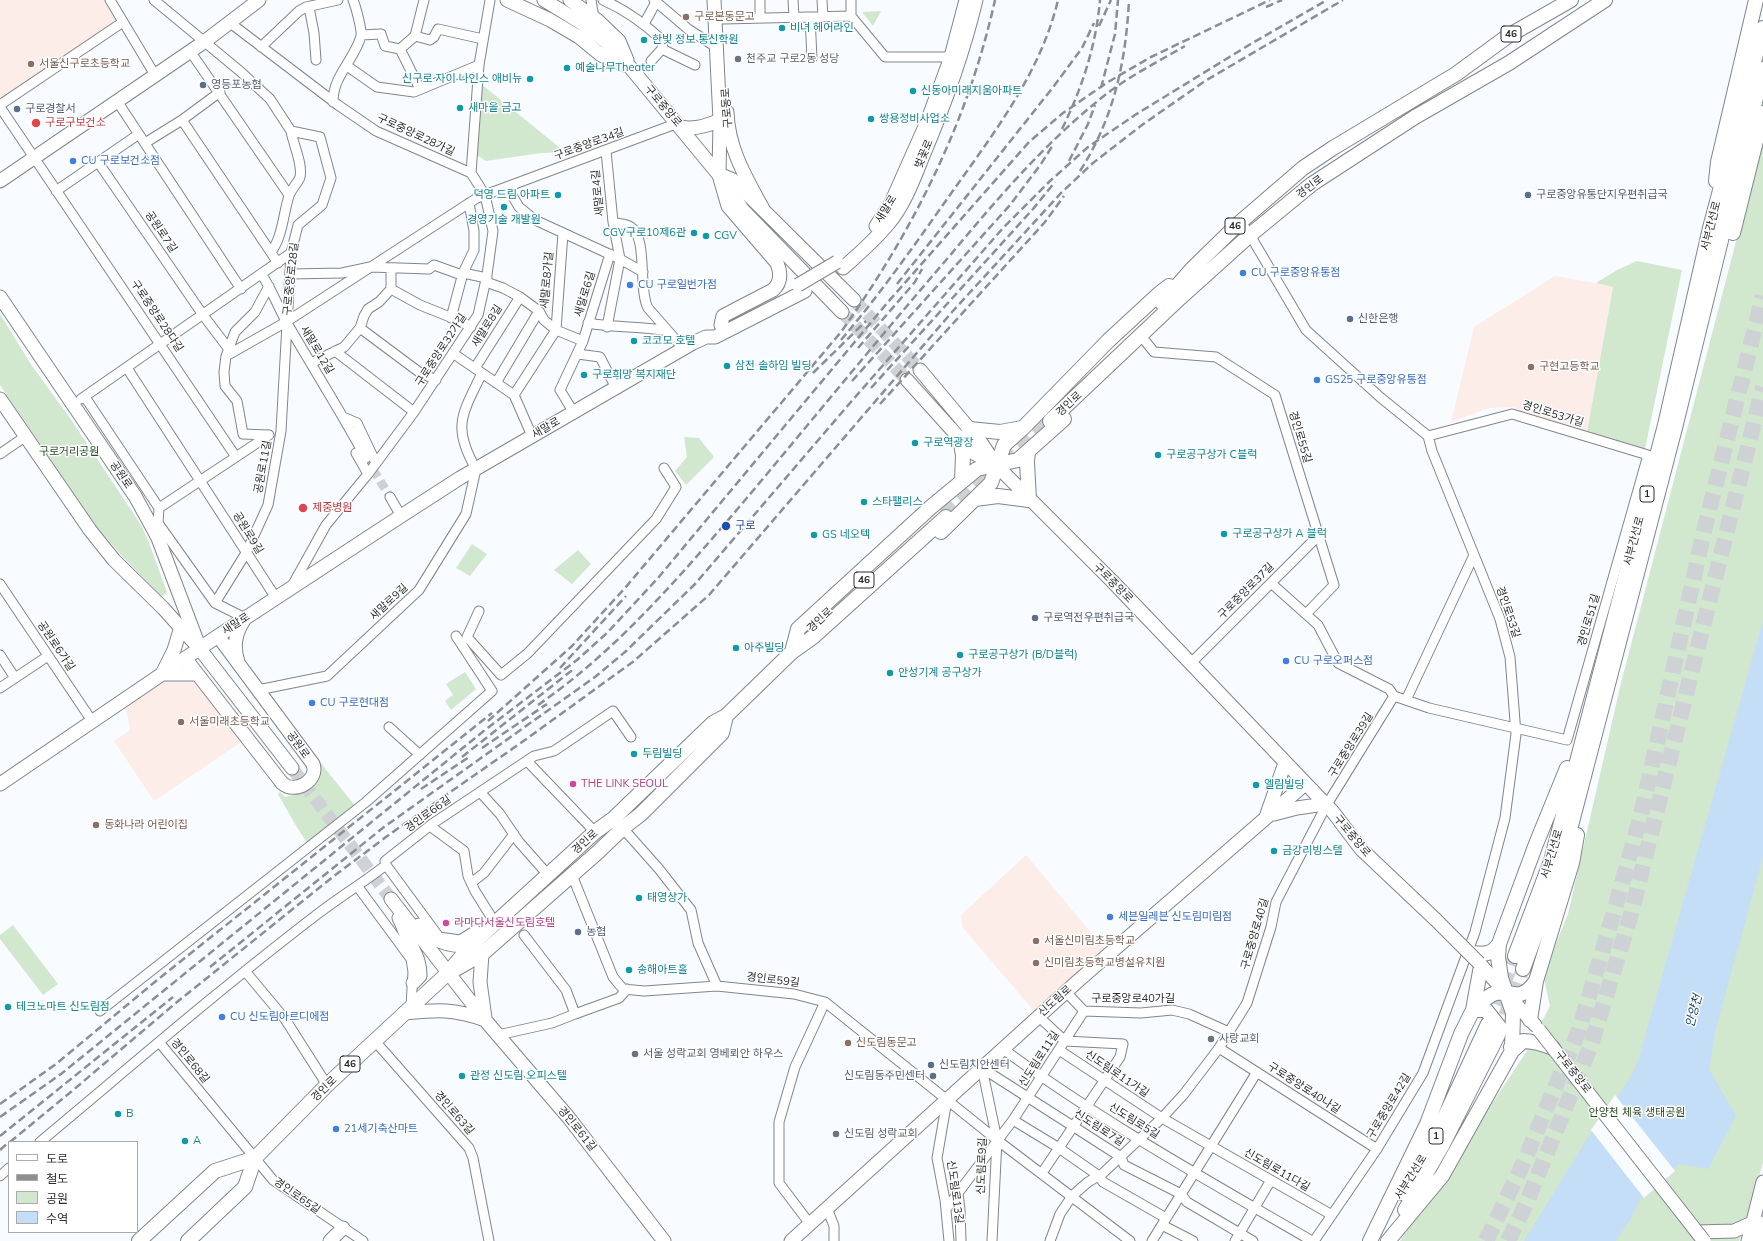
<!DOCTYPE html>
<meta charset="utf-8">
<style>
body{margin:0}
#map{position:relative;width:1763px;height:1241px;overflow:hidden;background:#f8fbff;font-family:Mulish,"Noto Sans KR",sans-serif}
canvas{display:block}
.legend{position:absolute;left:8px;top:1141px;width:130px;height:92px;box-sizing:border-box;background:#fff;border:1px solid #aaabac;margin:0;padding:5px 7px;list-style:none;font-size:12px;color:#2a2c2f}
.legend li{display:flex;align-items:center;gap:8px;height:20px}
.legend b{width:20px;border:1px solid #aaabac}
</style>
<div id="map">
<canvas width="1763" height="1241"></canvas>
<ul class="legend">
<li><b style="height:5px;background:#fff"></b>도로</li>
<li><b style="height:5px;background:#8c8f92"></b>철도</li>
<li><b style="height:11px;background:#d1e7ce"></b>공원</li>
<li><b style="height:11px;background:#c4def7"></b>수역</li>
</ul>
</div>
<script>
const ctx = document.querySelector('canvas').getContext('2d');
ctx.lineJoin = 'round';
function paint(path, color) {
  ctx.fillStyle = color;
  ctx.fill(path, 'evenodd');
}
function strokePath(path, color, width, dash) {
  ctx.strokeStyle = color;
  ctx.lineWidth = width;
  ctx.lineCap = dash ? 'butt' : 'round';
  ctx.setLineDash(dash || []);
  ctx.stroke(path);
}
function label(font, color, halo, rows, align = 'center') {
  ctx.font = font + ' Mulish,"Noto Sans KR",sans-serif';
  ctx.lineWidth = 3;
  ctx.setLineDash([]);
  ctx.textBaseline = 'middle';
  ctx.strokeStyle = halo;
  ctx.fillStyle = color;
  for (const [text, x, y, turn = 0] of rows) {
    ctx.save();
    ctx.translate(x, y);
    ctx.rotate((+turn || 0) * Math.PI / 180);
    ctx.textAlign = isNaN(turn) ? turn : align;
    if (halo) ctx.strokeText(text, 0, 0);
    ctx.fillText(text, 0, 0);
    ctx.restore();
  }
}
const education = new Path2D(`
 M0 0H110L123 22 0 105Z
 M1555 276 1613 286 1587 432 1518 412 1515 407 1489 408 1451 422 1474 327Z
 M185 658 247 738 154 801 114 741 130 730 127 713 119 703Z
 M1026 855 1109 954 1039 1017 963 928 961 915Z`);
const green = new Path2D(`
 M881 11 873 26 862 12Z
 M480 83 565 152 541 153 486 161 475 154Z
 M1763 138V1162L1748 1217 1739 1241H1400L1525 1054 1550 1006 1543 975 1568 914 1621 683Z
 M1637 261 1682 270 1645 449 1587 432 1613 287 1596 283 1617 270Z
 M0 314 32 366 70 418 141 525 148 540 167 592 162 597 121 555 92 521 0 385Z
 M684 437 699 438 714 457 686 485 675 471 687 457Z
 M472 544 487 554 470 576 456 568Z
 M578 550 591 564 572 584 554 570Z
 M465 672 476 689 451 710 445 701 453 695 446 684Z
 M320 762 356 807 309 846 295 824 278 794 280 792 285 797C301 794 328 784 317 764Z
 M13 925 58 984 43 995 0 939V935Z`);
const water = new Path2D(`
 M1763 621V857L1716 1028 1709 1069 1736 1116 1708 1169 1679 1164 1640 1199 1632 1216 1616 1241H1524L1584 1144 1630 1078 1638 1061Z`);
const pier = new Path2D(`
 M1615 1095 1675 1171 1644 1198 1591 1130Z`);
const streetTunnel = new Path2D(`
 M366 458 390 497`);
const secondaryTunnel = new Path2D(`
 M854 300 920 370
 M842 312 907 380
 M292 768 391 899`);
const primaryTunnel = new Path2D(`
 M1005 463 1050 421
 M941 511 992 464
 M1488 1024 1515 956
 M1498 1035 1523 969`);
const highwayTunnel = new Path2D(`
 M1486 1241 1523 1164 1579 1030 1614 912 1641 815 1704 531 1763 296
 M1508 1241 1526 1204 1591 1045 1630 918 1763 387`);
const street = new Path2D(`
 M110 0 155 75
 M154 0 241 72 270 99 291 131 320 137 331 178 322 205 298 225 291 253 281 431 268 505 246 553 215 603
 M591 0 594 18
 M603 0C626 10 645 24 663 41L662 49
 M654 0 688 29 716 47
 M760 0V18
 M793 0 794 17
 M822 0 823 17
 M851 0V16L885 57H951
 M309 7 314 33 316 60
 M810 17 812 58
 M723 19 851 16
 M229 22 338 105 376 131 471 173
 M644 24 656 2
 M361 35 381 34 385 46 400 49 420 89
 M415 36 424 0
 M261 47 299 11 306 7 338 0
 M400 49 415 36 430 40 434 37 438 29 483 39
 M190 51 289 195
 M651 61 662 49 695 65
 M347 66 377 87 414 92 479 65
 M117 101 241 289
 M333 102C333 75 354 61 361 36 362 30 356 7 353 0
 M0 105 123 22
 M0 107 236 457
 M182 120 278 263
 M145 143 182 120 220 92
 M606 151 613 222 620 259 607 327
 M98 162 203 315 228 348
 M507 187 519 207 535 220 620 259 643 272
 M56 191 139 134
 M613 222C619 224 626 224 631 227 648 238 638 290 648 308L683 348
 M1241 222 1250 235 1306 330 1380 397 1428 436 1432 451 1500 619 1510 657 1516 734 1505 818 1475 932 1423 1073 1377 1149 1314 1241
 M563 233 556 330 583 341
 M271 252C283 236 283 214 289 196 291 189 298 183 300 177 303 164 293 144 291 131
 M391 268V289
 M291 274 342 273 370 267 429 269 434 265 459 274 463 273 487 278
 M262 275C272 290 278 307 287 323 313 368 341 412 366 458
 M486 282 503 288 520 297 539 311 544 320 556 330 514 395
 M451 318 463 273 474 250V231L469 203
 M588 323C615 328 642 326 668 331
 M360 328 419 372 436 380
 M1146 342 1154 352 1216 357 1275 395 1334 585 1306 614
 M335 351 414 412
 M454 354 514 395 532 436
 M578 354 600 357 616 388
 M226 356 286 322 477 198 678 123
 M311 363 344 347 360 328 364 316 368 309 379 302 391 289 420 305 460 321 471 327
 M127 368 276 598
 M475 368 520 297
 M496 383 539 311
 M85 397 159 508 158 523 215 603 245 618
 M81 399 291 253
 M574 413 560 390 583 341 610 254
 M343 417 357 423 376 463
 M268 435 243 434 237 401 225 386 224 372 226 356 235 332 255 312 269 286
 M356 453 368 474
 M0 454 26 436
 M390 497 401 516
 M159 508 269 435
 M0 584 92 721
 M292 586 326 525 368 474 414 412 478 315 487 275 493 231 485 195 471 173 479 65 490 0
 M479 611 467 637 501 675 528 653 656 519 676 487 664 468
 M0 655 15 678
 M1190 664 1318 536
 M0 688 48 656
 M258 690 327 676 419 590 466 514 476 469C451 426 463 413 482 373
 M1394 696 1429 708 1567 740 1648 455 1512 414 1428 436
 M1406 700 1474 555
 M389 727 420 755
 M527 761 595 832
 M480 792 500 814 519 842 549 876
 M620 825 659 869 691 910 698 943 717 986 794 994 825 1002 997 1140 1130 1241
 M430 826 464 851 468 876 475 891 495 923
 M386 865 439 937 460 940 476 930 481 935
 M572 875 613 977 623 989 644 991 717 986
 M471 883 484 873 514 834
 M358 887 411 959 413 972 411 1006
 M524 935 566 990 575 1014 619 998 627 989
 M245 971 285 1019 327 1085
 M1066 992 1084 1011 1141 1013 1172 1010 1189 1014 1229 1032
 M100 1011 366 802 492 691 456 636
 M1039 1017 1065 1041 1123 1044 1120 1057 1042 1173
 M498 1035 552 1023 575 1014
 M374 1040 469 1148 473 1158 489 1241
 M159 1042 273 1180 363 1241
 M1219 1048 1377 1149
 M1003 1049C1101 1121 1207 1180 1312 1241
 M1059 1050 1162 1118 1332 1215
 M982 1068 1121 1157 1124 1165 1181 1194 1187 1202 1253 1241
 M982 1068 997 1140 992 1241
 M947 1100 937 1158 945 1200 949 1241
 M1013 1120 1059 1148 1099 1176 1103 1182 1166 1218
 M40 1142C131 1066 221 988 315 916 338 898 363 883 386 865L385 861 432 824 534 756 554 751 613 711 631 737
 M0 1176 9 1168
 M958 1193 960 1210 961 1241
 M827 1208 834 1226V1241
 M946 1209 1013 1120 1084 1011
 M810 1224 779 1183V1122L795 1067 825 1002
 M1162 1225 1193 1241
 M1050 1241 1060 1214 1072 1196 1088 1182 1102 1174 1162 1118 1184 1094 1219 1048 1247 1003 1271 927 1276 902 1326 806 1394 696 1389 689 1338 663 1318 625 1271 583
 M1152 1241 1257 1072
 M1235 1241 1271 1180`);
const secondary = new Path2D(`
 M507 0 550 20 579 37 601 55 625 65
 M544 0 583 24 605 41 630 67 719 175 742 209 842 312
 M570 0 597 20 619 41 627 60
 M714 0 720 120 719 175 728 206 777 263C781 273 781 283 773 290L723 316 721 325
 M727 112C728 148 746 178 763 209
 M681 127C694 130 707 126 720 120
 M721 175 733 180 854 300
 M0 181 204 42 259 0
 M876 226 891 203 927 122 951 57 966 0
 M843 268C859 254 875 240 889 223 905 204 914 178 923 156 945 104 963 54 976 0
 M0 297 135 496 158 538 197 641
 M920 370 982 444 996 465 1112 581 1333 812 1361 849 1436 920
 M907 380 972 452 993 464
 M0 399 90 530 114 560 163 608 199 648 292 768
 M185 658 282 783C295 795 319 780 313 764L218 636
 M238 662C233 646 235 634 244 620
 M163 672 174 650 181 627
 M162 674H197
 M0 784 218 636 401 516 460 478 693 343 706 337H715L805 291
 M1274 814 1297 808 1325 804
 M1266 817 1285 763
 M391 899 485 1020 569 1118 664 1241
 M399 918C403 925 405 933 409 941 415 954 420 960 420 976L413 983
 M419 925C436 942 445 946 470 946
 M482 954 480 982 485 1018
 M1479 963 1535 1025
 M404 1013C436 1010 454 1008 485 1020
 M1697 1232 1734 1231 1752 1223
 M1759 1238 1763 1223
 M330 1241 343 1228
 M791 1241 1079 980 1305 784
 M1748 1241 1763 1182`);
const primary = new Path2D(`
 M1716 181 1718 162 1756 0
 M1733 233 1763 113
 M1162 303 1191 270 1238 224 1303 168 1333 148 1456 74 1508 36 1571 0
 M1050 421 1180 298 1250 235 1312 184 1415 117 1509 63 1605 0
 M969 429 1000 432 1022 428
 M960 438 963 455 962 481
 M975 499 998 496 1029 500 1027 462 1028 451
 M941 532 991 483 1004 445 1023 428 1108 341 1160 293 1169 286
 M792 652 798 629 931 507 977 469 1018 460 1064 419
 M1470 953C1484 954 1490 956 1499 944
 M1515 956 1551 861 1665 425 1710 228 1763 28
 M1523 969 1561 864 1675 428 1763 69
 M454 970 482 954 598 852 623 828 641 814 722 733 726 716
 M1473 1010H1486L1501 1029
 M1473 1010C1479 1005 1485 998 1493 994 1511 987 1518 1006 1536 981
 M1530 1020 1536 981 1572 863 1577 835
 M1511 1047 1512 1051 1523 1041C1533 1041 1543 1044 1553 1048
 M1402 1193 1433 1142 1488 1024
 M1405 1210 1442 1146 1498 1035
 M139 1241 215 1171 255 1158
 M188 1241 245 1187 255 1158 327 1085 448 973 470 946 595 832 613 819 713 723 726 716 792 652 813 637 946 517
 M1370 1241 1427 1124 1461 1034 1473 1010 1481 966
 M1388 1241 1442 1176 1512 1051 1513 1013 1501 978 1498 957 1499 944 1536 844 1567 768`);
const rail = new Path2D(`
 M1266 7 1282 0
 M1099 26 1111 0
 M1101 88 1115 34 1118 0
 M1062 129C1082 88 1096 46 1100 0
 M1069 161 1088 124 1095 105
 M1080 171C1114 118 1126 61 1129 0
 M897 284 1054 86 1082 48 1094 23
 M841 340C881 293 916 243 952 192 994 133 1041 72 1058 0
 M858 348 915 282 922 269
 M813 373 866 321
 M852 381 1010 205 1041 164 1053 145
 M871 388 1033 209 1055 182
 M880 404 1045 222 1064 196
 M560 668 626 596
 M538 705C619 649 683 573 746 499 813 419 879 338 947 259 997 199 1047 140 1109 92 1132 75 1159 61 1185 46
 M488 721 572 646 625 588 841 332C913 231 968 122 995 0
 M482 748 547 704
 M462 757 575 668
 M421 789 469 757
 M210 967 384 827 595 677 625 652 695 584 850 403 1003 228 1050 181 1088 147 1135 115 1249 45 1327 0
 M0 1104 56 1064 156 981 492 713
 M0 1117 61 1074 485 730 577 660 607 633 658 578 888 302 1029 142 1063 113 1108 82 1151 57 1270 0
 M0 1136 173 997
 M10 1142 72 1091 177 1002 334 876 390 834 525 740 634 661 709 595 952 312 1061 193 1093 163 1142 125 1205 81 1343 0
 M0 1150 9 1142`);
const secondaryBridge = new Path2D(`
 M798 285 837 262
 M1436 920 1479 963
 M1539 1030 1704 1241`);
const markers = [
 [686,17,4,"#8d6e63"],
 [782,28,4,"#0f9aa8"],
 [644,40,4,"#0f9aa8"],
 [738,59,4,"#6b7280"],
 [31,64,4,"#8d6e63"],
 [567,68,4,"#0f9aa8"],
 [530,79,4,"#0f9aa8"],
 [203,85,4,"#5c6f8a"],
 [913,91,4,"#0f9aa8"],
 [460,108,4,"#0f9aa8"],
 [17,109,4,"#5c6f8a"],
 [871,119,4,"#0f9aa8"],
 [36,123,5,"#e0444e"],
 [73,161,4,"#3f7fe0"],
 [558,195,4,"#0f9aa8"],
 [1528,195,4,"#5c6f8a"],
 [504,207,4,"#0f9aa8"],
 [694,233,4,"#0f9aa8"],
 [706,236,4,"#0f9aa8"],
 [1243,273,4,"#3f7fe0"],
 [630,285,4,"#3f7fe0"],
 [1350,319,4,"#5c6f8a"],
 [634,341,4,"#0f9aa8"],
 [727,366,4,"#0f9aa8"],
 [1531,367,4,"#8d6e63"],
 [584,375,4,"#0f9aa8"],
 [1317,380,4,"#3f7fe0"],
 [915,443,4,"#0f9aa8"],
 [1158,455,4,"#0f9aa8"],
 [864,502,4,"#0f9aa8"],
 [303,508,5,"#e0444e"],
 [726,526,5,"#1a4fb4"],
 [1224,534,4,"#0f9aa8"],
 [814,535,4,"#0f9aa8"],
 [1035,618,4,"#5c6f8a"],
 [736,648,4,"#0f9aa8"],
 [960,655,4,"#0f9aa8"],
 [1286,661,4,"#3f7fe0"],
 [890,673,4,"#0f9aa8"],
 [312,703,4,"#3f7fe0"],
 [181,722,4,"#8d6e63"],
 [634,754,4,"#0f9aa8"],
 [573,784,4,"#d1479c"],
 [1256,785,4,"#0f9aa8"],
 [96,825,4,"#8d6e63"],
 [1274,851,4,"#0f9aa8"],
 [639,898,4,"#0f9aa8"],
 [1110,917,4,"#3f7fe0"],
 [446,923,4,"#d1479c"],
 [578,932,4,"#5c6f8a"],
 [1036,941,4,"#8d6e63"],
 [1036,963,4,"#8d6e63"],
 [629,970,4,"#0f9aa8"],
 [8,1007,4,"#0f9aa8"],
 [222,1017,4,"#3f7fe0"],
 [1211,1039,4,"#6b7280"],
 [848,1043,4,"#8d6e63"],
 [635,1054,4,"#6b7280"],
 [931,1065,4,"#5c6f8a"],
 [462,1076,4,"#0f9aa8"],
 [933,1076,4,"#5c6f8a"],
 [118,1114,4,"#0f9aa8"],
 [336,1129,4,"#3f7fe0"],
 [836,1134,4,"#6b7280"],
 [185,1141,4,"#0f9aa8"]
];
const shields = [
 [1511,34,20],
 [1235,226,20],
 [1647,494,14],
 [864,580,20],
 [350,1064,20],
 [1436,1136,14]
];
const shieldNames = [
 ["46",1511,34],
 ["46",1235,226],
 ["1",1647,494],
 ["46",864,580],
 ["46",350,1064],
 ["1",1436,1136]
];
const educationNames = [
 ["구로본동문고",694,17],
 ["서울신구로초등학교",39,64],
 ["구현고등학교",1539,367],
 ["서울미래초등학교",189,722],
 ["동화나라 어린이집",104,825],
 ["서울신미림초등학교",1044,941],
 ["신미림초등학교병설유치원",1044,963],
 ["신도림동문고",856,1043]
];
const cultureNames = [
 ["비녀 헤어라인",790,28],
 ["한빛 정보 통신학원",652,40],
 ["예술나무Theater",575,68],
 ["신구로 자이 나인스 애비뉴",522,79,"right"],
 ["신동아미래지움아파트",921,91],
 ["새마을 금고",468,108],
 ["쌍용정비사업소",879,119],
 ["덕영 드림 아파트",550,195,"right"],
 ["경영기술 개발원",504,220,"center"],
 ["CGV구로10제6관",686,233,"right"],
 ["CGV",714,236],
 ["코코모 호텔",642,341],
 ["삼전 솔하임 빌딩",735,366],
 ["구로희망 복지재단",592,375],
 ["구로역광장",923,443],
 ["구로공구상가 C블럭",1166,455],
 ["스타팰리스",872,502],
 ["구로공구상가 A 블럭",1232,534],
 ["GS 네오텍",822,535],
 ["아주빌딩",744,648],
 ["구로공구상가 (B/D블럭)",968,655],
 ["안성기계 공구상가",898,673],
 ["두림빌딩",642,754],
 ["엘림빌딩",1264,785],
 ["금강리빙스텔",1282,851],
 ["태영상가",647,898],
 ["송해아트홀",637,970],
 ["테크노마트 신도림점",16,1007],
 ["관정 신도림 오피스텔",470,1076],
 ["B",126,1114],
 ["A",193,1141]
];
const worshipNames = [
 ["천주교 구로2동 성당",746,59],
 ["사랑교회",1219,1039],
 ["서울 성락교회 영베뢰안 하우스",643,1054],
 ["신도림 성락교회",844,1134]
];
const serviceNames = [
 ["영등포농협",211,85],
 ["구로경찰서",25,109],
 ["구로중앙유통단지우편취급국",1536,195],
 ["신한은행",1358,319],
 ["구로역전우편취급국",1043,618],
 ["농협",586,932],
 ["신도림치안센터",939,1065],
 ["신도림동주민센터",925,1076,"right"]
];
const streetNames = [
 ["구로중앙로",663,106,50],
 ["구로동로",727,108,-94],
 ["구로중앙로28가길",416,135,25],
 ["구로중앙로34길",589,144,-20],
 ["벚꽃로",924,154,-67],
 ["경인로",1310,187,-37],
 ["새말로4길",598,193,-96],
 ["새말로",886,209,-58],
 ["서부간선로",1711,226,-76],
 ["공원로7길",161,232,56],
 ["구로중앙로28길",291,279,-84],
 ["새말로8가길",547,280,-85],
 ["새말로6길",585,294,-73],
 ["구로중앙로28다길",157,316,56],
 ["새말로8길",487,326,-58],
 ["새말로12길",317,350,59],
 ["구로중앙로32가길",441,350,-57],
 ["경인로",1069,404,-43],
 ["경인로53가길",1553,414,17],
 ["새말로",546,428,-30],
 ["경인로55길",1300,437,73],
 ["공원로11길",263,467,-80],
 ["공원로",121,475,56],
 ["공원로9길",248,533,58],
 ["서부간선로",1634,541,-75],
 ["구로중앙로",1113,583,45],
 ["구로중앙로37길",1246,591,-45],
 ["새말로9길",389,602,-43],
 ["경인로53길",1508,612,71],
 ["경인로",820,620,-43],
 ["경인로51길",1589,620,-74],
 ["새말로",236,624,-33],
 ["공원로6가길",56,646,56],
 ["공원로",298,745,54],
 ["구로중앙로39길",1351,745,-58],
 ["경인로66길",428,814,-36],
 ["구로중앙로",1352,836,50],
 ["경인로",585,842,-42],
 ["서부간선로",1552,854,-73],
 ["구로중앙로40길",1255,934,-74],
 ["경인로59길",773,980,7],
 ["구로중앙로40가길",1133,999],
 ["신도림로",1055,1001,-42],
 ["신도림로11길",1039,1059,-57],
 ["경인로68길",190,1061,51],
 ["구로중앙로",1573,1072,52],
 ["신도림로11가길",1117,1074,34],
 ["구로중앙로40나길",1304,1088,33],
 ["경인로",324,1089,-44],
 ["구로중앙로42길",1389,1106,-59],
 ["경인로63길",454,1113,49],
 ["신도림로5길",1134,1121,32],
 ["신도림로7길",1099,1128,33],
 ["경인로61길",577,1129,51],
 ["신도림로9길",982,1166,-88],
 ["신도림로11다길",1277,1170,30],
 ["서부간선로",1411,1177,-58],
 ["신도림로13길",955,1192,82],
 ["경인로65길",297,1196,35]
];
const healthNames = [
 ["구로구보건소",45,123],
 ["제중병원",312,508]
];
const shopNames = [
 ["CU 구로보건소점",81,161],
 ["CU 구로중앙유통점",1251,273],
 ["CU 구로일번가점",638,285],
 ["GS25 구로중앙유통점",1325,380],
 ["CU 구로오퍼스점",1294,661],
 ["CU 구로현대점",320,703],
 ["세븐일레븐 신도림미림점",1118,917],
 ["CU 신도림아르디에점",230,1017],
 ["21세기축산마트",344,1129]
];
const parkNames = [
 ["구로거리공원",69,452],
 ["안양천 체육 생태공원",1637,1113]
];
const transitNames = [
 ["구로",735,526]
];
const hotelNames = [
 ["THE LINK SEOUL",581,784],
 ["라마다서울신도림호텔",454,923]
];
const waterNames = [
 ["안양천",1694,1011,-75]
];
paint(education, '#fcede8');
paint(green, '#d1e7ce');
paint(water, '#c4def7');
paint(pier, '#f8fbff');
strokePath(streetTunnel, '#cfd2d5', 9, [9, 4.5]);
strokePath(secondaryTunnel, '#cfd2d5', 13, [13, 6]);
strokePath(primaryTunnel, '#cfd2d5', 14, [14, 7]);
strokePath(highwayTunnel, '#cfd2d5', 16, [16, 8]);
strokePath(street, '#81868c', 11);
strokePath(secondary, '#81868c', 15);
strokePath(primary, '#81868c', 16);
strokePath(street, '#fff', 9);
strokePath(secondary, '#fff', 13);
strokePath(primary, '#fff', 14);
strokePath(rail, '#8c8f92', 2.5, [8, 4]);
strokePath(secondaryBridge, '#81868c', 15, []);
strokePath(secondaryBridge, '#fff', 13);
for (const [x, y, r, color] of markers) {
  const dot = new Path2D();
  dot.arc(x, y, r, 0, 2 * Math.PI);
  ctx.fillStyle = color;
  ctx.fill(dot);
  strokePath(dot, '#fff', 1.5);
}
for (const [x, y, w] of shields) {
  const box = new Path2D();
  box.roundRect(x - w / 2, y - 8, w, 16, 3);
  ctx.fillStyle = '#fff';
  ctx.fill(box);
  strokePath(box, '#2a2c2f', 1);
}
label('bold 10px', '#2a2c2f', null, shieldNames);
label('11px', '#785e54', '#fff', educationNames, 'left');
label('11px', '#0d838f', '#fff', cultureNames, 'left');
label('11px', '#5b616d', '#fff', worshipNames, 'left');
label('11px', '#4e5e75', '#fff', serviceNames, 'left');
label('11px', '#2a2c2f', '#fff', streetNames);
label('11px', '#be3a42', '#fff', healthNames, 'left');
label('11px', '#366cbe', '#fff', shopNames, 'left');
label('11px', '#284a24', '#fff', parkNames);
label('11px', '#164399', '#fff', transitNames, 'left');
label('11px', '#b23c85', '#fff', hotelNames, 'left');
label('italic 12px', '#123d5e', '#fff', waterNames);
</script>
